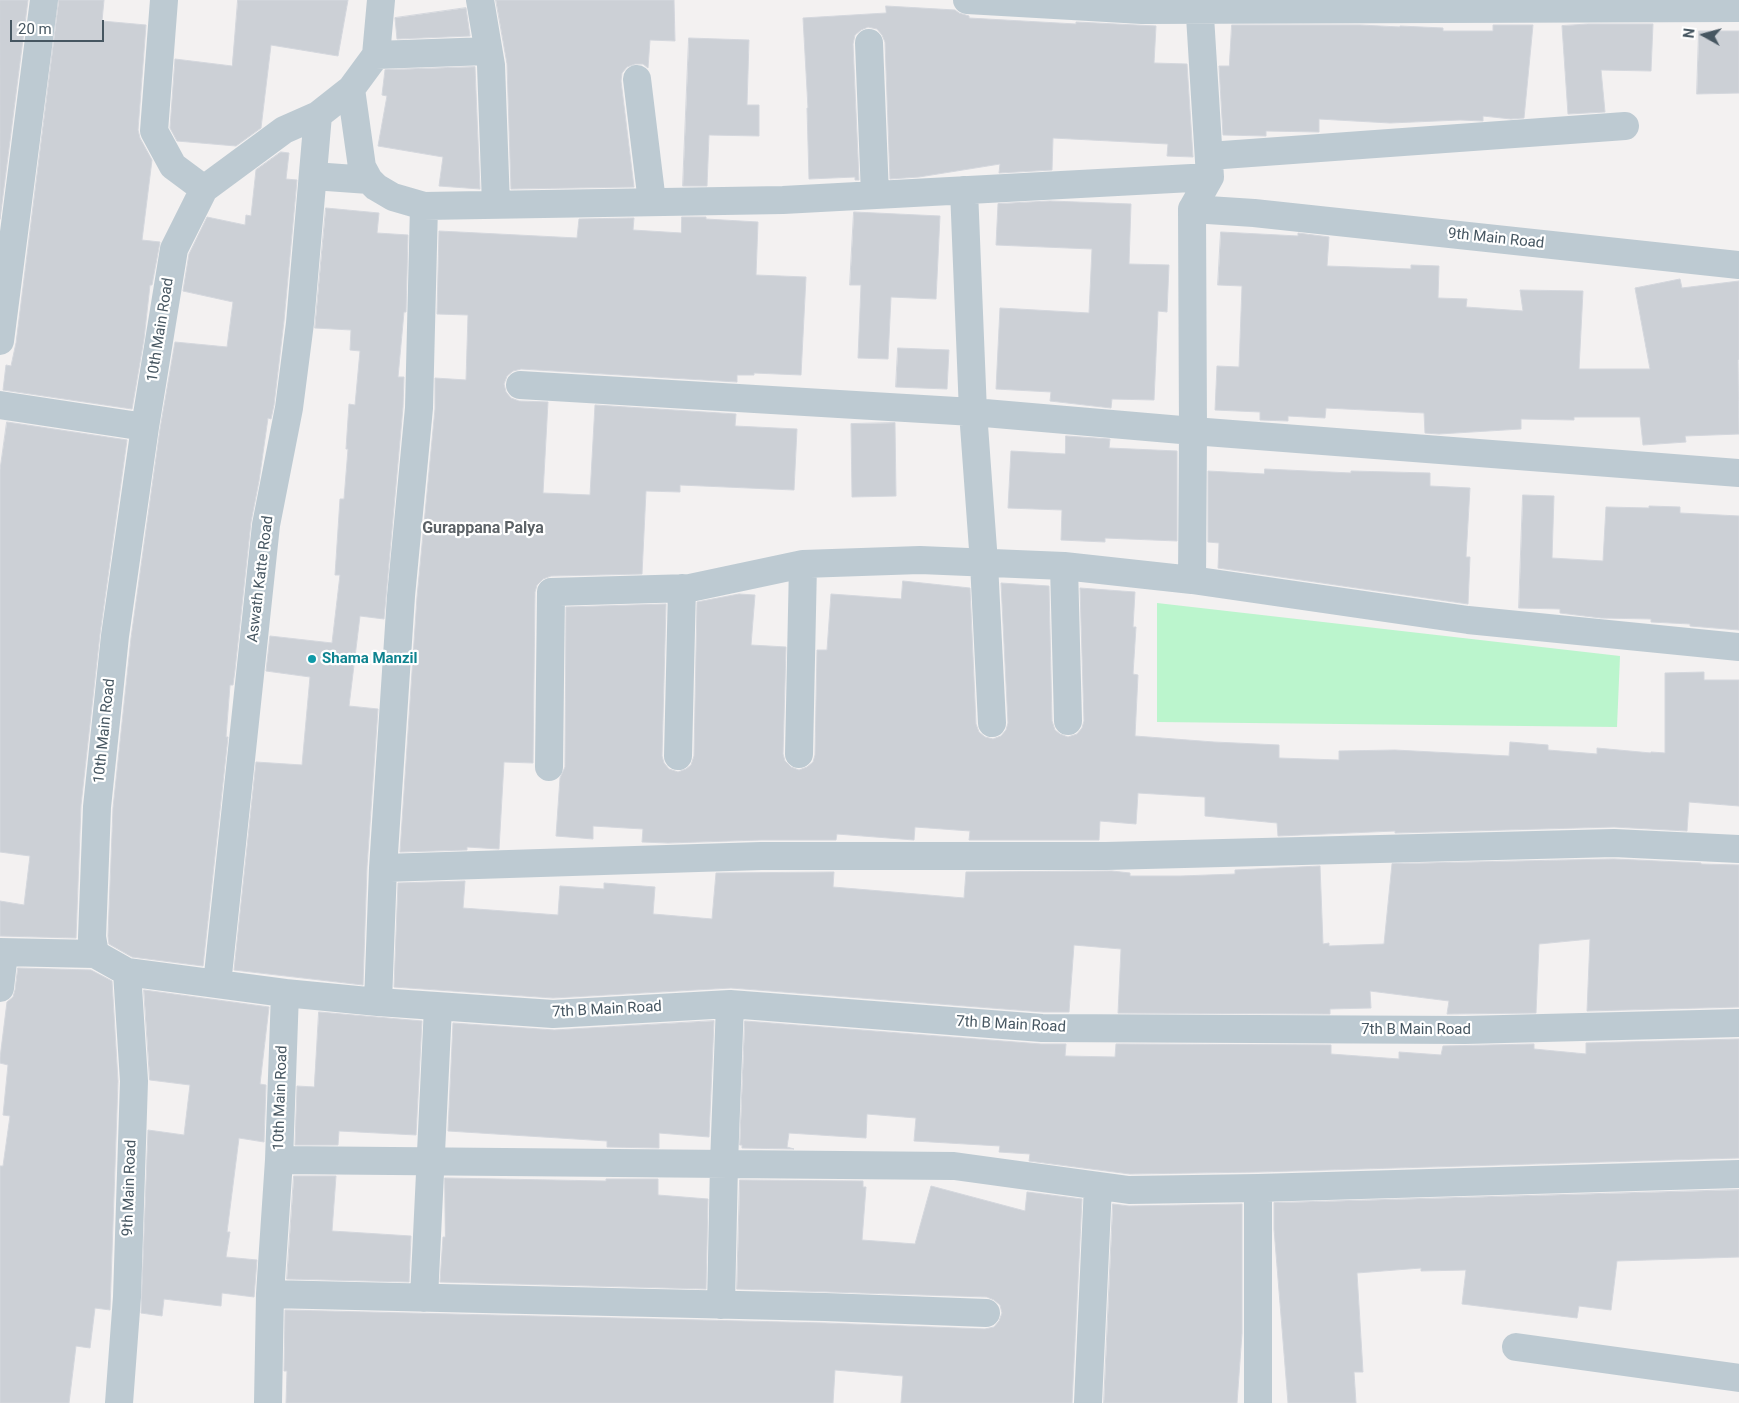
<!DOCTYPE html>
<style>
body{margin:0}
#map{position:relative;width:1739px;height:1403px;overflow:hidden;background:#f3f1f1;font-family:Roboto,sans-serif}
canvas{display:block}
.north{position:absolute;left:1679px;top:10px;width:50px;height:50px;-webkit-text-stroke:4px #fff;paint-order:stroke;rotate:277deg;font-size:14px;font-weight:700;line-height:20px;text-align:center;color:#465661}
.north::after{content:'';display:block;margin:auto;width:18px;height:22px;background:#465661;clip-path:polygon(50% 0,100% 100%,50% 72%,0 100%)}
.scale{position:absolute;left:10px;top:20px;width:94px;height:22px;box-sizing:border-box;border:2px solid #465661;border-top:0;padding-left:6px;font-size:15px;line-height:18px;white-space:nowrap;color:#465661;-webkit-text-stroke:4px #fff;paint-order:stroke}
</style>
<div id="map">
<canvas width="1739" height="1403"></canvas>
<div class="north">N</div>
<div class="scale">20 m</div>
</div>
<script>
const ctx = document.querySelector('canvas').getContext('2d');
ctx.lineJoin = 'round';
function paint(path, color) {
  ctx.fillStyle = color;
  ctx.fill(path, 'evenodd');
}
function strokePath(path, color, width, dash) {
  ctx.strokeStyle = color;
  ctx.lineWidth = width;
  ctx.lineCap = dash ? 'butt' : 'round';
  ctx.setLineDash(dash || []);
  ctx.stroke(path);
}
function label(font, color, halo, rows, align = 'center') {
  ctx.font = font + ' Roboto,sans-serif';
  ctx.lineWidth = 4.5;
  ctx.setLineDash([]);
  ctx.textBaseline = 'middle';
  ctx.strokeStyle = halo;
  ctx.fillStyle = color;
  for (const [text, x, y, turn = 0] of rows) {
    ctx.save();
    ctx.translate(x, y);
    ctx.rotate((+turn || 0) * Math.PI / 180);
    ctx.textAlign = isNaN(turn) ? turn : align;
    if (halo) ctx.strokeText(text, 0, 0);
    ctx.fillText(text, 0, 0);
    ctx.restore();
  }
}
const green = new Path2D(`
 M1157 603 1620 656 1617 727 1157 722Z`);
const building = new Path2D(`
 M0 0H28L0 219Z
 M59 0H104L102 21 146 25 138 130 140 138 152 160 142 240 160 242 152 285H150L144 339 132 409 3 390 6 365 11 366 16 343Z
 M238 0H348L338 56 271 45 261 128 236 146 177 141 170 128 175 59 232 66Z
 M496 0H674L675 41 650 40 648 68 643 64H635L627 67 622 73 621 81 634 187 511 189 507 64Z
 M886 6 955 10 959 13 969 16V18L1076 24V22L1156 26 1154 63 1187 64 1193 157 1167 156 1168 144 1053 138 1052 170 999 173 1000 164 919 177 890 179 885 42 882 35 877 29 868 27 861 30 855 35 853 44 859 180H855V177L809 179 807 108H808L803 18 886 13Z
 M466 8 470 36 397 39 395 18Z
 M1588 24H1653L1651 71 1601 70 1605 112 1568 114 1562 26Z
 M1232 25H1360L1400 27V26L1443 28V31H1493V25H1533L1524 118 1511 119 1483 116V121L1460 120 1390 123 1319 119V132L1266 131V136L1223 135 1219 66H1229Z
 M1699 31H1739V93L1697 94Z
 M689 38 749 40 747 105H759V136L709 135 707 186H683Z
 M475 67 480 189 439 186 443 157 378 146 387 96 382 95 385 70Z
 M281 152 289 153 286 179 297 180 284 321 274 405 271 419 268 418 259 481 251 522 235 670 233 685H230L226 737H228L203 966 132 957 109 944 108 936 113 808 131 638 160 429 175 342 227 347 233 302 183 291 189 254 207 217 245 225 246 215 251 216 256 170Z
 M1050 201 1131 204 1129 264 1169 265 1167 312 1158 311 1154 400 1112 399 1111 408 1050 401 1051 392 996 389 1000 308 1089 313 1092 249 996 245 998 204Z
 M326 208 379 213 377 233 408 235 406 312H404L398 377H404L403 407 384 619 360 616 349 706 378 709 367 867 363 985 234 970 256 762 302 765 310 677 266 671 270 636 332 643 340 575H335L340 499H344L348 449H346L349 404 355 405 360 351 350 350 351 330 315 328Z
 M854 212 940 216 936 299 891 297 888 359 858 358 861 285H850Z
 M682 217H706V219L758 222 756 275 806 277 801 375 754 373V375H737V382L521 369 513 371 507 376 504 384 506 392 511 398 519 401 548 402 543 493 590 495 595 405 736 414 735 426 797 429 794 490 680 485V492L646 491 642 574 551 576 543 579 537 585 535 592 533 763 504 762 499 849 467 847V850L400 852 417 597 435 409V378L466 380 468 315 437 314 439 231 577 238 579 219 634 218 633 230 681 233Z
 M1221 232 1298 236V233L1329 237 1327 266 1411 269V265L1439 266 1438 298 1467 299 1466 307 1523 311 1520 290 1583 291 1579 369H1650L1635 288 1680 279 1682 288 1739 281V359L1738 360 1739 434 1685 436 1686 442 1643 445 1640 417H1574V420L1521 419V429L1439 434 1425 433 1424 413 1326 408 1325 418 1288 416V421L1260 420V412L1215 410 1217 366 1239 367 1242 286 1218 285Z
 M898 348 949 350 947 389 896 387Z
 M7 422 127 440 100 634 81 805 76 938 0 936V901L24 905 30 856 0 852V470Z
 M895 423 896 496 852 497 851 424Z
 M1066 436 1110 439 1109 448 1177 451V541L1105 538V542L1061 540 1062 510 1008 508 1011 451 1065 454Z
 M1265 469 1351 473V471L1430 473V486L1470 488 1466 557H1470L1468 604 1218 568 1219 543 1208 542V471L1264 474Z
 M1523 495 1554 496 1552 558 1603 561 1606 507 1649 508V506L1680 507V513L1739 516V630L1690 626V624L1651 622V619L1601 618 1560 613V609L1519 608Z
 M903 581 970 588 976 724 979 732 985 737 993 739 1001 736 1006 730 1008 723 1001 583 1049 586 1052 721 1055 730 1060 734 1068 737 1077 734 1082 728 1084 721 1080 588 1135 592 1133 627H1136L1133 674 1138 675 1135 736 1214 742 1279 745V758L1339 760V751L1395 750 1509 756 1510 742 1548 745V750L1597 754V748L1651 753V752L1665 753V673L1704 672V680H1739V806L1689 802 1687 831 1614 827 1395 833V831L1278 836 1277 823 1205 816V797L1138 793 1136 824 1100 821 1099 840H969L970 831 915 827 914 840 837 834 836 840H761L668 843 642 842 643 829 593 826V839L556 836 560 778 565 767 566 607 666 604 662 756 664 763 669 769 678 772 686 769 691 765 694 756 697 602 739 594 755 595 751 645 786 647 783 754 785 761 791 767 799 770 807 767 813 762 815 755 817 650H827L831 594 901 599Z
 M1614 859 1701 863V864L1739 865V1007L1587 1011 1590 939 1539 944 1536 1013 1447 1014 1449 1001 1370 991 1371 1008 1330 1009V1014L1118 1013 1121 949 1074 945 1069 1012H1043L731 988 553 998 394 987 398 883 465 881 463 908 558 915 560 886 604 889V883L655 887 653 914 712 919 716 873 834 872 833 887 964 898 966 872 1112 871 1130 873V876H1181L1235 874V870L1320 866 1323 944 1329 943V946L1384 944 1392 864Z
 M18 968 91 970 112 981 118 1081 110 1310 95 1308 90 1348 76 1346 69 1403H0V1166H3L10 1116 3 1115 8 1065 0 1063V1058L7 1002 13 997 15 990Z
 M144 990 269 1007 260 1084 266 1085 264 1142 239 1138 227 1232H230L226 1257 257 1260 254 1297 222 1293 221 1306 164 1299 162 1316 141 1313 148 1130 184 1135 190 1085 150 1080Z
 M319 1012 422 1021 416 1135 339 1131 338 1145H295L297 1086 314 1087Z
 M714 1021 709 1137 659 1133V1148L607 1147V1141L448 1131 453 1023 554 1030Z
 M745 1021 1041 1044H1066L1065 1056 1115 1057 1116 1044 1331 1045V1054L1399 1059V1052L1441 1055 1443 1046 1534 1044V1049L1586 1054V1043L1739 1039V1158L1258 1172 1130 1174 1029 1161 1030 1154 999 1152 1000 1146 914 1141 916 1118 867 1114 866 1138 789 1133 787 1147 794 1149 742 1148V1145H740Z
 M294 1176H336L332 1231 411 1236 409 1282 287 1279Z
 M445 1178 606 1181V1179H658V1195L708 1199 706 1289 440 1282 443 1237H445Z
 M740 1180 863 1181V1187H866L862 1240 915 1244 931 1186 1025 1211 1027 1192 1082 1199 1072 1403H901L903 1376 835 1370 833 1403H286L287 1371H284L285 1310 825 1323 985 1329 994 1327 999 1321 1002 1313 1000 1305 994 1300 987 1297 737 1289Z
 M1739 1190V1257L1617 1261 1611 1310 1579 1306 1577 1318 1462 1304 1466 1270 1421 1271V1268L1357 1273 1363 1372H1354L1356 1403H1288L1274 1229V1203Z
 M1113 1204 1129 1206 1242 1204V1333L1237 1403H1104Z`);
const minor = new Path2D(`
 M164 0 154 131 173 166 204 189
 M480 0 491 65 496 205
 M967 0 1142 10 1739 8
 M1199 0 1210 177 1192 209 1193 431 1739 473
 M869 43 875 195
 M376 55 488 51
 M637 79 652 202
 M351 89 362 167 369 180 376 187 393 197 424 206 783 200 1210 177
 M1209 156 1625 126
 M313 176 369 180
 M964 190 973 412 984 563 992 723
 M1192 209 1254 213 1739 265
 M0 341 44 0
 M520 385 973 412 1193 431 1192 580
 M0 405 145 427
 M1064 566 1068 721
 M799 754 803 564
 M678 756 682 588
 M549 767 551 592 690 588 803 564 920 560 1064 566 1192 580 1468 620 1739 647
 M383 868 761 856H1106L1614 843 1739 849
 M0 952 95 954
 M217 984 266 525 289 408 300 323 318 115
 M0 988 4 953
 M285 993 378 1002 553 1014 730 1004 1042 1028 1465 1030 1739 1023
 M378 1002 383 868 401 596 419 408 424 206
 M279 1160 954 1166 1129 1190 1258 1188 1739 1174
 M270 1294 825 1307 986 1313
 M424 1298 438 1007
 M721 1305 724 1164 730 1004
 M1516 1347 1739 1378
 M119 1403 127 1297 134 1081 127 972
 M268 1403 270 1294 279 1160 285 993 127 972 95 954 92 937 97 807 115 636 145 427 174 249 204 189 284 130 318 115 351 89 376 55 381 0
 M1088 1403 1098 1186
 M1258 1403V1188`);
const markers = [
 [312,659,5,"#0f9aa8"]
];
const streetNames = [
 ["9th Main Road",1496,239,6],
 ["10th Main Road",161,330,-81],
 ["Aswath Katte Road",261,579,-83],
 ["10th Main Road",105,731,-84],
 ["7th B Main Road",607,1010,-3],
 ["7th B Main Road",1011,1025,3],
 ["7th B Main Road",1416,1030],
 ["10th Main Road",281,1098,-88],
 ["9th Main Road",130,1188,-88]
];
const cultureNames = [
 ["Shama Manzil",322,659]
];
const neighbourhoodNames = [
 ["Gurappana Palya",483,529]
];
paint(green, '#bbf5cd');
paint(building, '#ccd0d6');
strokePath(building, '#d4d7dd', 1);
strokePath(minor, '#bdcad2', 28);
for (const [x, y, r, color] of markers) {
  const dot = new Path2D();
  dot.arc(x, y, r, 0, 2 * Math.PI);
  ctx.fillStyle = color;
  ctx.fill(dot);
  strokePath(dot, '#fff', 2);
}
label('15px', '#465661', '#fff', streetNames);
label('bold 15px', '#0d838f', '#fff', cultureNames, 'left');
label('bold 16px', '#5c6267', '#fff', neighbourhoodNames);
</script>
